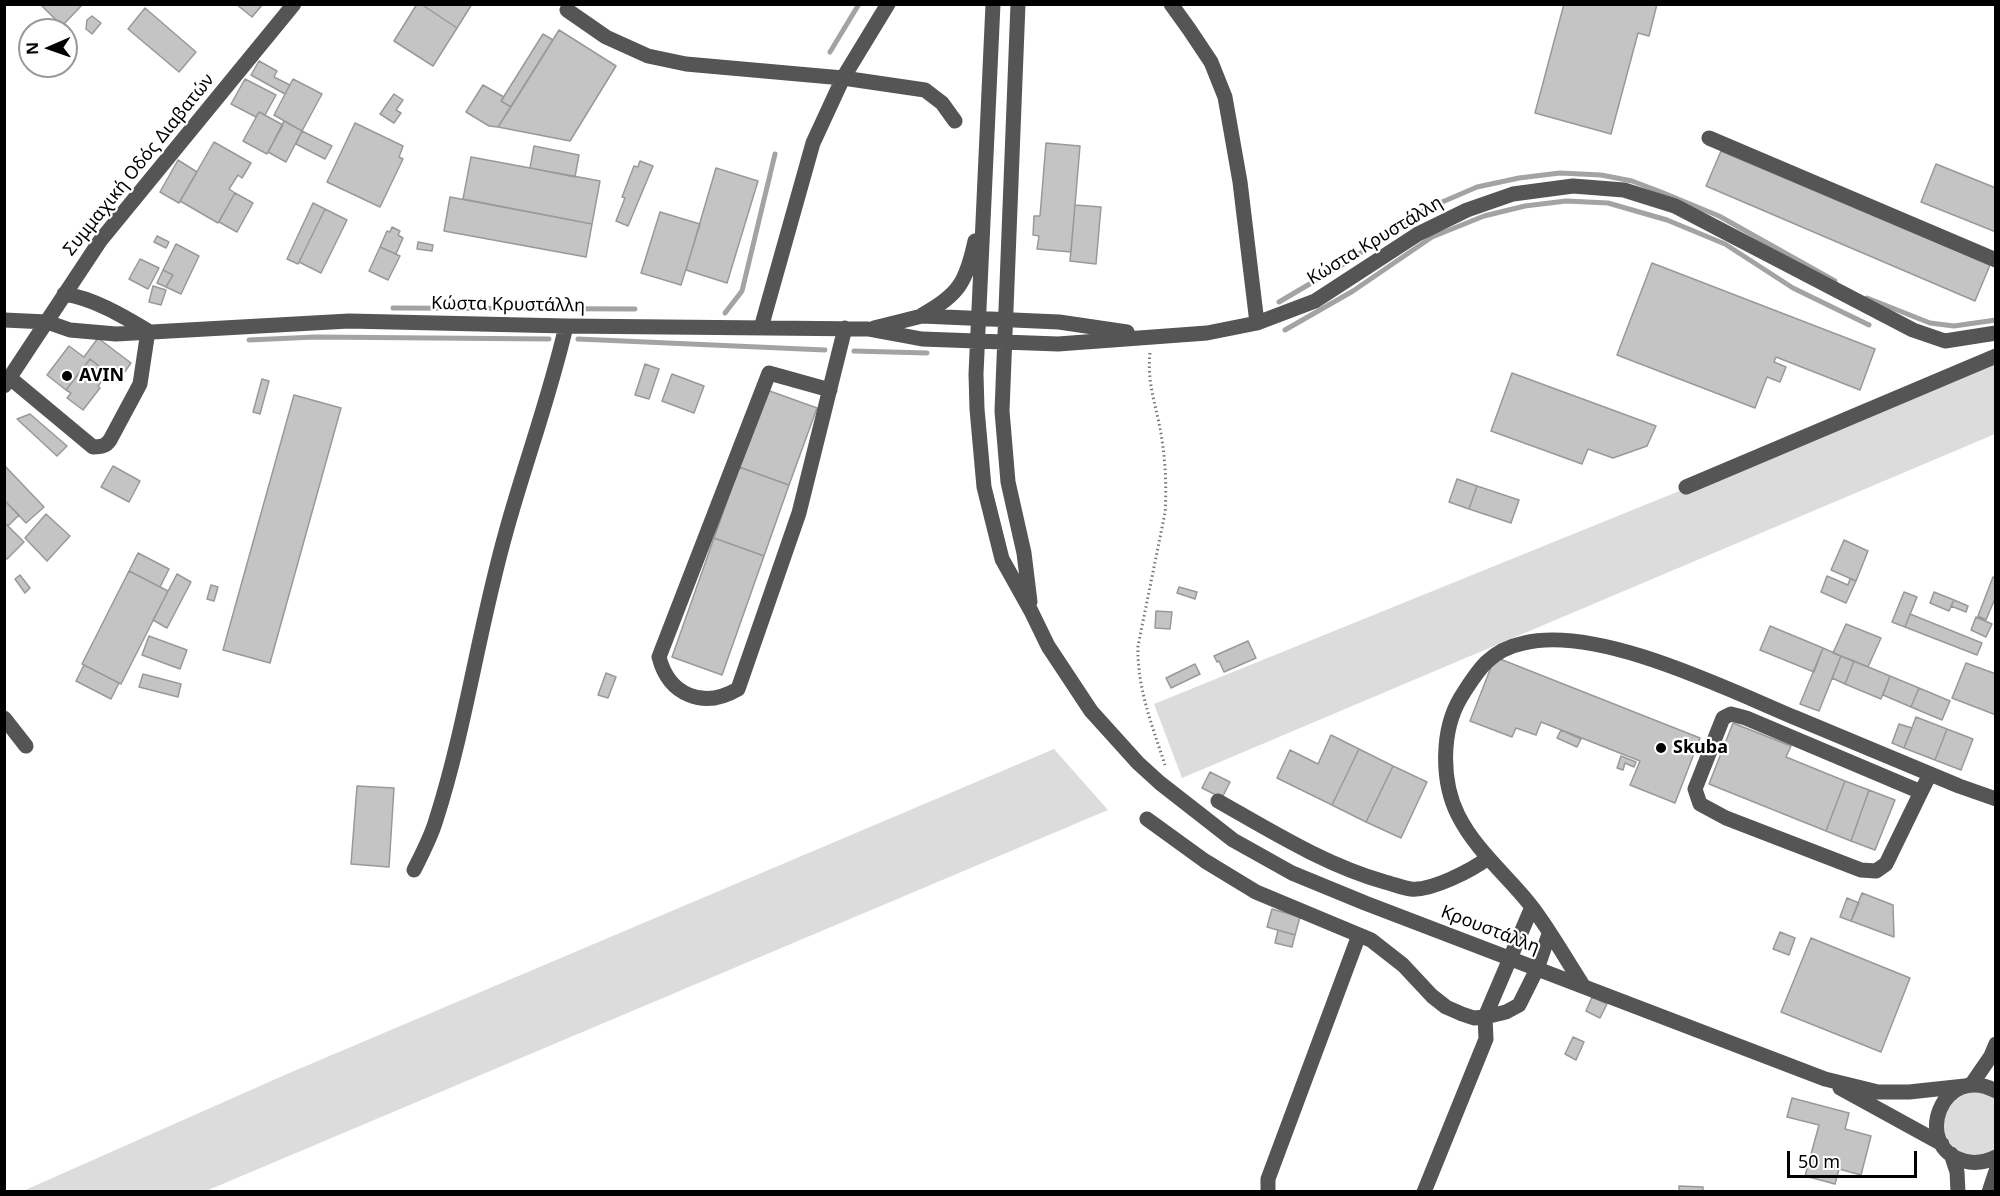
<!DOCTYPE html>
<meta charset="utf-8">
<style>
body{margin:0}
#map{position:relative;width:2000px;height:1196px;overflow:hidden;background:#fff;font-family:"Noto Sans",sans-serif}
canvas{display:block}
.frame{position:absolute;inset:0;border:6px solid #000;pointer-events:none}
.north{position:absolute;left:18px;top:18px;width:60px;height:60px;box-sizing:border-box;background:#fff;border:2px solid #999;border-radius:50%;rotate:268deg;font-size:16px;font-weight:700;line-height:24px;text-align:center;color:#000}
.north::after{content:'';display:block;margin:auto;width:21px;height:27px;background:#000;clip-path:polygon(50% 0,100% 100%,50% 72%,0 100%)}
.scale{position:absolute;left:1787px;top:1151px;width:130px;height:27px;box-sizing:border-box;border:3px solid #000;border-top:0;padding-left:8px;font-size:18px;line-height:21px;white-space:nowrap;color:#000;-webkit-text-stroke:4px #fff;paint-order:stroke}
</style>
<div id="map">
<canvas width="2000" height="1196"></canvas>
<div class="frame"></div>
<div class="north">N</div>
<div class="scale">50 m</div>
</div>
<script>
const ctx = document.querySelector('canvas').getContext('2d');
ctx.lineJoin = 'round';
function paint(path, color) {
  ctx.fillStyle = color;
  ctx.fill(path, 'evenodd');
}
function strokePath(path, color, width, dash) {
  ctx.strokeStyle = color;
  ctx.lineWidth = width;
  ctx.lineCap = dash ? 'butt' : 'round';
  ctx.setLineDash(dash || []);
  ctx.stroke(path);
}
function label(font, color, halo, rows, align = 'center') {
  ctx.font = font + ' "Noto Sans",sans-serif';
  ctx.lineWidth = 4.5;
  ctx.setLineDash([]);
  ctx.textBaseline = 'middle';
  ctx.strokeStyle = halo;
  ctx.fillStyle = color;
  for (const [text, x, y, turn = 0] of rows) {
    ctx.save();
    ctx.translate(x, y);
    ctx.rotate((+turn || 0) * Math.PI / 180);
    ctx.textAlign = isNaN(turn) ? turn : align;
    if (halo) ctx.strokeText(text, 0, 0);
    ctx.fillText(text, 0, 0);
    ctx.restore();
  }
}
const green = new Path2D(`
 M1995 363V434L1182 778 1154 704Z
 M1054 749 1108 810 206 1191H23L287 1074Z
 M1973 1091 1996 1097 1995 1151C1947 1174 1920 1107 1973 1091Z`);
const stream = new Path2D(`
 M830 52 859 4
 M1867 298 1930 323 1954 326 1996 320
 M1279 302 1347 262 1426 209 1477 187 1519 178 1560 173 1601 175 1632 181 1661 192 1719 216 1835 281
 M393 308 635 309
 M725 313 742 291 775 154
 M1285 330 1353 291 1432 237 1484 216 1525 206 1566 201 1608 203 1667 220 1725 244 1793 288 1869 325
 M578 339 825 350
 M249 340 315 337 549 339
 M854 351 927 353`);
const building = new Path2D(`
 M40 4H83L62 26Z
 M236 4H263L252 17Z
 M417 4H421L457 28 433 66 394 41Z
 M421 4H472L457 28Z
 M1564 4H1657L1649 36 1638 33 1611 134 1535 113Z
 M145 8 196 52 179 72 128 29Z
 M92 16 101 23 92 34 86 29 87 20Z
 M559 30 616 66 570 141 498 127Z
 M543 34 553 40 511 107 501 101Z
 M259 61 277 71 274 77 290 85 285 94 251 75Z
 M245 79 276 95 265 115 259 112 256 117 231 104Z
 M293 79 322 94 302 131 274 115Z
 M483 85 504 97 501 101 511 107 498 127 489 126 466 112Z
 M394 94 403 100 396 110 401 113 394 123 380 114Z
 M259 112 283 125 267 154 243 141Z
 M284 121 302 131 286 162 268 152Z
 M355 123 403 146 399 157 403 159 380 207 327 182Z
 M302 131 332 146 325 159 296 144Z
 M214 142 251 163 242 178 238 175 229 189 235 193 218 223 180 201Z
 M1046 143 1080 146 1071 252 1037 249 1039 236 1033 235 1034 216H1040Z
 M534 146 579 155 575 177 530 168Z
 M1721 151 1990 265 1975 301 1706 186Z
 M471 157 600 181 592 224 463 199Z
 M178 160 197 172 179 203 160 192Z
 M640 161 653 166 628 226 616 221 625 198 622 197 634 166 638 167Z
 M1936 164 1996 188V232L1921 202Z
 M716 168 758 181 727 283 686 270Z
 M235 193 253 203 237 232 219 222Z
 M450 197 592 224 586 257 444 231Z
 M313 203 325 209 298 264 287 259Z
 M1075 205 1101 207 1096 264 1070 261Z
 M325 209 347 220 321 273 299 262Z
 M660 212 700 224 681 285 641 273Z
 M392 227 400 231 398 235 403 238 396 254 380 247 387 231 390 232Z
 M157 236 169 242 166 248 154 242Z
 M418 242 433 245 432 251 417 249Z
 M176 244 199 256 181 294 166 287 173 275 163 270Z
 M380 247 400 256 388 280 369 271Z
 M140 259 159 268 148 289 129 279Z
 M1652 263 1875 349 1860 390 1776 357 1774 362 1786 367 1780 382 1767 377 1755 408 1617 355Z
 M163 270 173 275 166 287 157 283Z
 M153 286 166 290 161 305 149 302Z
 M98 338 131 363 118 381 90 359 66 390 47 375 69 346 84 357Z
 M90 359 108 373 98 386 100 388 83 410 67 398 71 393 66 390Z
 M645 364 659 369 649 399 635 395Z
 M1512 373 1656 426 1647 446 1613 458 1588 449 1582 464 1491 431Z
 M672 374 704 386 694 413 662 401Z
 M262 379 269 381 260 414 253 412Z
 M767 390 817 408 789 485 739 467Z
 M294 395 341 408 270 663 223 650Z
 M30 414 67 446 57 456 17 419Z
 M4 465 44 507 26 523 4 500Z
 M113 466 140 481 129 502 101 487Z
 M739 467 789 485 764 556 714 538Z
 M1457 479 1477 486 1469 509 1449 502Z
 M1477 486 1519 500 1511 523 1469 509Z
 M4 500 19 515 8 526 4 522Z
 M46 514 70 536 47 561 25 538Z
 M4 522 24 542 7 559 4 556Z
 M714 538 764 556 722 675 672 657Z
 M1844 540 1868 551 1856 581 1831 570Z
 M138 553 169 569 160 587 129 571Z
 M129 571 168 591 121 684 82 664Z
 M177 574 191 582 167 628 153 620Z
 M20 575 30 588 25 593 15 579Z
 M1827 576 1848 585 1850 579 1856 581 1846 603 1821 592Z
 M1993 577 1996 578V596L1986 620 1978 616Z
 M211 585 218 587 214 601 207 599Z
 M1179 587 1197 592 1195 599 1177 593Z
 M1904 592 1917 597 1905 627 1892 622Z
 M1934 592 1954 600 1949 611 1930 603Z
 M1954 600 1968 606 1966 612 1951 606Z
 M1156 611 1172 612 1170 629 1155 628Z
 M1910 614 1982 643 1977 655 1905 627Z
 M1976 617 1992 624 1986 637 1971 630Z
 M1846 624 1881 638 1868 667 1833 653Z
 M1770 626 1823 648 1814 672 1760 650Z
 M149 636 187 650 180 669 142 655Z
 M1248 641 1256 658 1224 672 1219 661 1217 662 1214 656Z
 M1823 648 1841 656 1819 711 1800 704Z
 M1841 656 1854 661 1845 684 1832 678Z
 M1495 657 1700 738 1675 803 1630 785 1640 761 1541 722 1536 735 1516 728 1512 737 1470 721Z
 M1854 661 1890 676 1881 699 1845 684Z
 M1966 663 1996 674V715L1952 698Z
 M1195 664 1200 674 1171 688 1166 678Z
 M84 665 119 683 111 699 76 681Z
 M606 673 616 677 608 698 598 695Z
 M143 674 181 684 178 697 139 687Z
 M1890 676 1919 688 1911 707 1883 695Z
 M1919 688 1950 701 1942 720 1911 707Z
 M1916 717 1947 729 1935 760 1904 748Z
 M1733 723 1791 746 1786 757 1845 781 1826 831 1709 784Z
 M1899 724 1912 728 1904 748 1892 743Z
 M1947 729 1973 739 1961 770 1935 760Z
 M1561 730 1581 739 1577 747 1557 738Z
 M1331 735 1359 749 1332 805 1277 778 1290 750 1318 764Z
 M1359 749 1393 766 1366 822 1332 805Z
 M1621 756 1636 762 1634 767 1625 763 1623 770 1617 768Z
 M1393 766 1427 782 1401 838 1366 822Z
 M1210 772 1230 782 1222 798 1202 788Z
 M1845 781 1869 790 1851 841 1826 831Z
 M357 786 394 788 389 867 351 864Z
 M1869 790 1895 800 1875 850 1851 841Z
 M1862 893 1893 905 1894 937 1851 921Z
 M1847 898 1859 903 1851 921 1840 917Z
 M1272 909 1300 917 1295 935 1267 927Z
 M1278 930 1295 935 1292 947 1275 943Z
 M1780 932 1795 938 1789 955 1773 949Z
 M1811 938 1910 978 1881 1052 1781 1012Z
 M1592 997 1607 1004 1600 1018 1586 1011Z
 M1573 1037 1584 1042 1576 1060 1565 1054Z
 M1792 1098 1849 1113 1845 1129 1871 1136 1861 1175 1839 1169 1835 1184 1805 1176 1819 1125 1787 1117Z
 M1679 1186 1703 1187V1192H1679Z`);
const path = new Path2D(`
 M1150 353C1147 378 1154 400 1159 423 1165 452 1167 483 1165 513L1138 646C1137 688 1152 725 1165 765`);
const minor = new Path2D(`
 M993 4 976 374 977 409 984 487 1002 559 1031 611 1048 646 1091 711 1138 763 1160 783 1233 840 1292 873 1365 903 1825 1079 1878 1092H1909L1965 1086
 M1018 4 1002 411 1008 482 1024 553 1030 602
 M1171 4 1189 29 1211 62 1225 97 1240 182 1257 323
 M567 10 606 37 648 56 686 64 843 78 925 90 942 103 955 121
 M1709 138 1996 260
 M64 294C93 298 123 316 148 331
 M922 315C959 295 966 282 975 241
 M4 320 47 322 70 330 116 334 349 321 566 326 868 329 922 339 1058 344 1207 333 1257 323 1315 301 1418 234 1467 210 1513 194 1573 186 1624 190 1675 206 1913 330 1945 341 1996 333
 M761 328 813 143 843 78 888 4
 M874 328 922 316 1059 322 1127 332
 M10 378 93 447C101 447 106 446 110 440L140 384 148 331
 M4 386 100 241 294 4
 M830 390 769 373 659 657C669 696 704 709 738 689L799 513 845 328
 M1686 487 1996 356
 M4 718 26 746
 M1921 792 1886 864 1876 871 1861 870 1726 818 1700 804 1695 789 1723 718 1731 714 1746 718 1921 792 1930 774
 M1218 801C1271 831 1325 865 1385 882 1393 884 1403 888 1411 889 1432 891 1472 870 1488 858
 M1147 819 1205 861 1256 892 1371 940 1403 965 1432 996 1446 1007 1462 1014 1474 1018 1485 1017 1506 1012 1519 1005 1537 969 1549 934
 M414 870C422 854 431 837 436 820 466 726 479 627 506 532 525 463 550 396 566 326
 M1584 987C1567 961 1551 932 1532 907 1508 876 1476 851 1458 815 1441 781 1441 730 1461 697 1478 670 1490 650 1524 643 1598 625 1727 689 1796 718 1850 741 1905 763 1959 786L1996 799
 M1971 1085 1991 1056 1996 1044
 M1840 1088 1942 1144
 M1996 1091C1942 1062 1911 1146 1964 1161 1975 1164 1986 1162 1996 1157
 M1951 1154 1957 1172 1958 1192
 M1268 1192V1179L1359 935
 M1424 1192 1486 1039 1485 1017 1532 907
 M1989 1192 1996 1171`);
const markers = [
 [67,376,6,"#000"],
 [1661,748,6,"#000"]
];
const streetNames = [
 ["Συμμαχική Οδός Διαβατών",139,165,-51],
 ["Κώστα Κρυστάλλη",1375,241,-31],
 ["Κώστα Κρυστάλλη",508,305,1],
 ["Κρουστάλλη",1490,930,21]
];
const poiNames = [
 ["AVIN",79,376],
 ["Skuba",1673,748]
];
paint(green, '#dcdcdc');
strokePath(stream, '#a3a3a3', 5);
paint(building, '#c4c4c4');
strokePath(building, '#999', 1.5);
strokePath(path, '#777', 3, [1.5, 3]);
strokePath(minor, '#555', 15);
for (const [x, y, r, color] of markers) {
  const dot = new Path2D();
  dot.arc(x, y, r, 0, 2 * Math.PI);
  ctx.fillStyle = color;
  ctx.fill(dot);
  strokePath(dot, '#fff', 2);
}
label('18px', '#000', '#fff', streetNames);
label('bold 18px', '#000', '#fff', poiNames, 'left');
</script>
